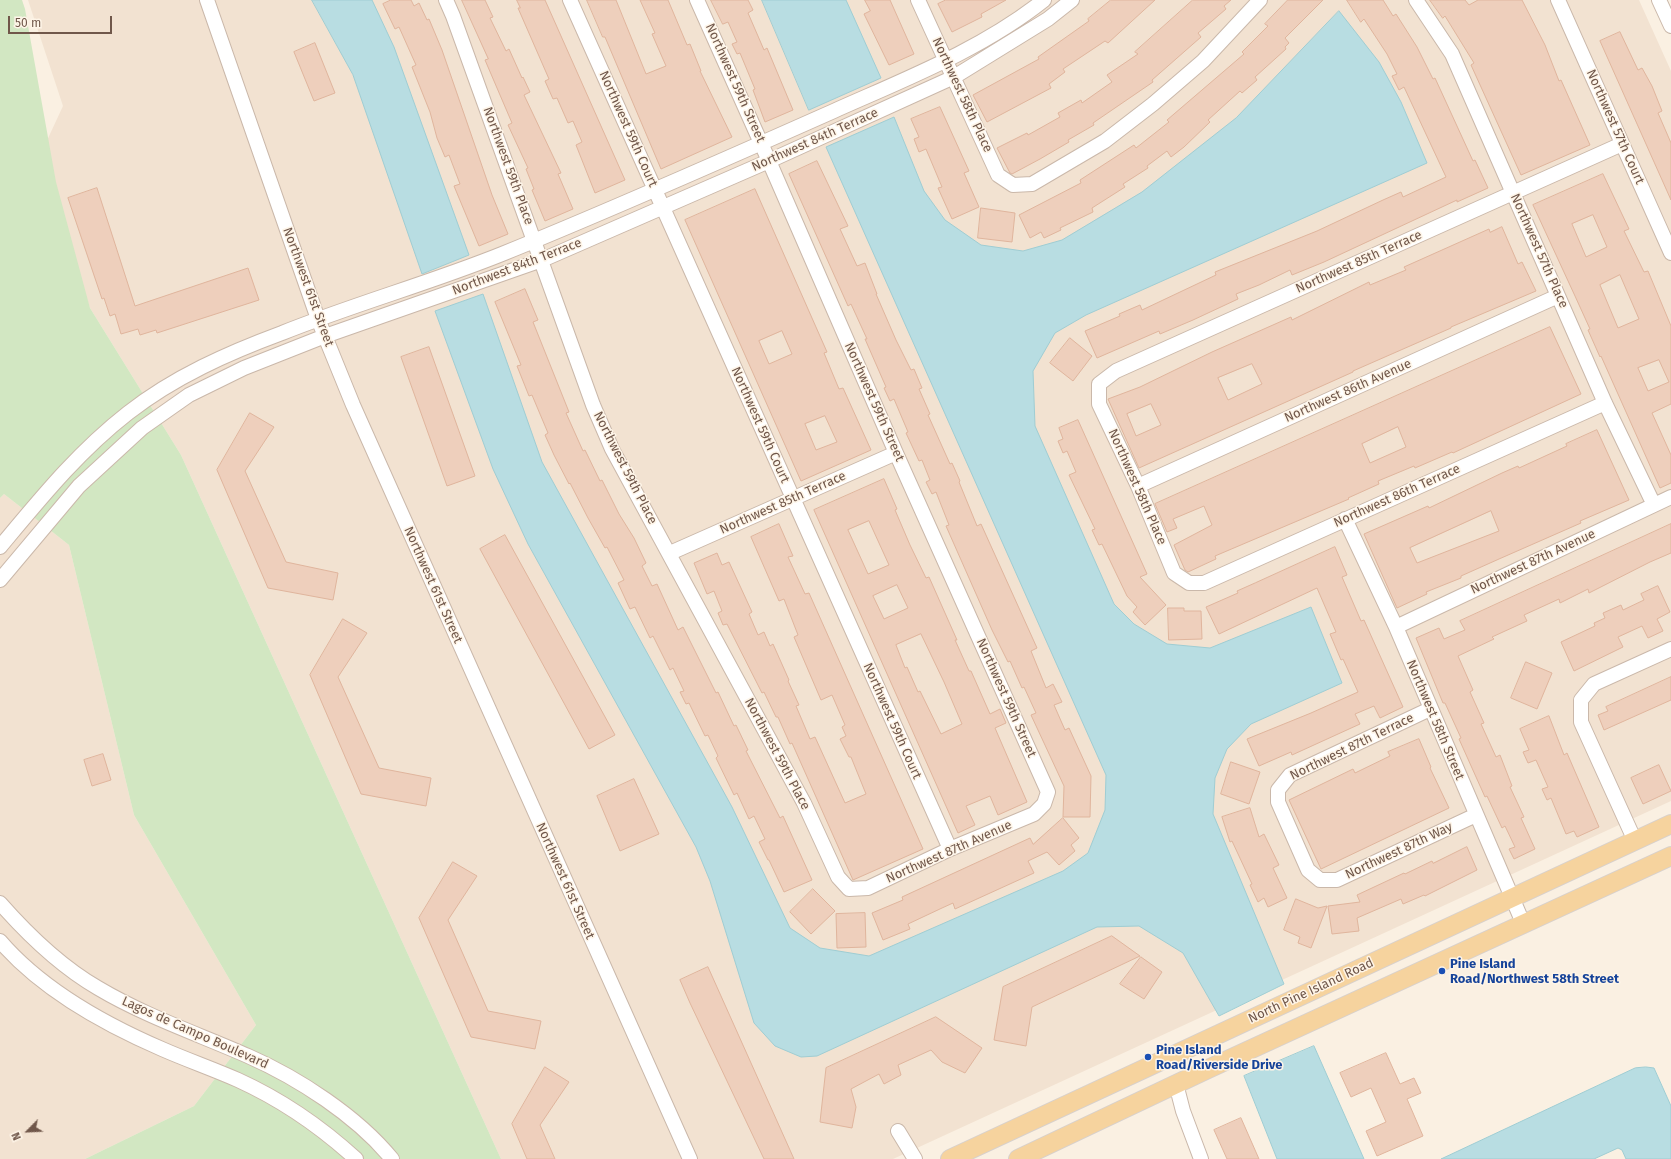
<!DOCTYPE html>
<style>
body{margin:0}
#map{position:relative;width:1671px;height:1159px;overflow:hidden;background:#faf0e2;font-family:"Fira Sans",sans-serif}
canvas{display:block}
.north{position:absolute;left:8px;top:1111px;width:40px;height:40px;-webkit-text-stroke:3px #fef5e8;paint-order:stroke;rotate:246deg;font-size:11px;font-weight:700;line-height:16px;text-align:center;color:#70574a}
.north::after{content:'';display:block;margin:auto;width:14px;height:18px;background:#70574a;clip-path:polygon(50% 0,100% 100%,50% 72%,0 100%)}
.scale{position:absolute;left:8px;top:16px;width:104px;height:18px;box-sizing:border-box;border:2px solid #70574a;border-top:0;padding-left:5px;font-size:12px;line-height:14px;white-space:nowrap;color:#70574a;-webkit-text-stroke:3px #fef5e8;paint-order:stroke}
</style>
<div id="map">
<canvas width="1671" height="1159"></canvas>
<div class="north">N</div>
<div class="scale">50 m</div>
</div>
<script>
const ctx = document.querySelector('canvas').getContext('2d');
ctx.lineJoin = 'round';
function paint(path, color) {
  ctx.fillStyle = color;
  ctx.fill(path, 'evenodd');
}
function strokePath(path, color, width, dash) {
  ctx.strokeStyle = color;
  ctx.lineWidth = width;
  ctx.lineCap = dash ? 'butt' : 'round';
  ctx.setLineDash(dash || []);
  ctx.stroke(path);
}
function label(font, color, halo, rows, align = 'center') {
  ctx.font = font + ' "Fira Sans",sans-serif';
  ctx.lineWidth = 3;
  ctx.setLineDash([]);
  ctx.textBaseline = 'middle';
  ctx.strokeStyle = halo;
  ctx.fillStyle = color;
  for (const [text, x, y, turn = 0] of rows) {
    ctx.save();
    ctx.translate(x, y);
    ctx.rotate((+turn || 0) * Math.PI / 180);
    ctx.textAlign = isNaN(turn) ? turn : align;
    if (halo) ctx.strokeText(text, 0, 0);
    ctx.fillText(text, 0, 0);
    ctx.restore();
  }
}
const residential = new Path2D(`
 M28 0H1639L1671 71V801L893 1159H501L181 455 90 308 37 162 63 106Z
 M4 494 69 545 134 815 256 1025 194 1106 85 1159H0V498Z`);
const green = new Path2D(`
 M0 0H22L25 9 56 182 90 308 181 455 501 1159H85L194 1106 256 1025 134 815 69 545 4 494 0 498Z`);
const water = new Path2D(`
 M312 0H372L394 47 469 255 422 274 353 75Z
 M762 0H846L881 78 809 110Z
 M1339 11 1379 62 1401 102 1427 163 1086 315 1055 333 1033 371 1035 426 1114 604 1134 624 1167 644 1210 648 1311 607 1342 683 1251 724 1227 749 1215 778 1213 814 1284 984 1219 1016 1183 953 1139 926 1097 927 817 1056 801 1057 775 1046 754 1023 710 881 696 847 528 544 493 469 435 311 483 294 542 462 732 807 790 928 820 948 869 956 1063 871 1088 853 1105 810 1106 775 826 147 894 117 924 191 945 220 981 245 1023 251 1062 240 1142 192 1236 118Z
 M1314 1046 1364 1159H1277L1244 1076Z
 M1646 1067 1654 1068 1671 1106V1159H1626L1622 1150 1618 1148 1594 1159H1441L1635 1068Z`);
const building = new Path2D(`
 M391 0H411L414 6 419 3 427 20 429 19 442 50 492 195 508 234 479 246 454 186 460 184 449 155 445 157 437 138 430 112 412 67 416 65 399 27 395 29 383 4Z
 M462 0H485L493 17 490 18 506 51 509 49 522 78 523 77 530 92 524 95 561 173 558 174 573 209 545 221 532 190 534 189 526 169 528 168 508 125 512 123 485 60 488 59Z
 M517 0H545L625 180 595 193 576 145 582 142 573 121 568 123 557 98 553 99 545 81 549 79 518 8H520Z
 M587 0H616L646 74 666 66 652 34 655 33 640 0H668L687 45 690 44 701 71H700L732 137 661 169 605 37H603Z
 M711 0H748L753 10 748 13 764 50 767 48 793 110 765 122 753 90 755 89 740 53 737 54 732 44 737 42 728 22 723 24Z
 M865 0H890L914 54 889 65 864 14 870 11Z
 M946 0H1006L981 14 982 17 952 32 938 4Z
 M1111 0H1155L1108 43 1105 41 1063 69 1065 72 1049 84 1051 88 987 122 973 95 1039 59 1038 57 1089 21 1088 19Z
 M1193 0H1231L1224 6 1226 9 1198 33 1201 37 1152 80 1153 82 1093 123 1094 125 1068 140 1069 142 1040 159 1012 174 1010 173 997 148 1027 133 1028 135 1060 117 1058 113 1081 100 1082 103 1112 82 1107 75 1138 54 1135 52Z
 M1288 0H1323L1285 38 1289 43 1285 47 1286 49 1255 77 1257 80 1242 93 1240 91 1208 120 1210 122 1184 147 1171 157 1167 151 1147 166 1148 168 1123 184 1125 187 1092 208 1093 212 1060 228 1061 230 1044 238 1041 232 1030 238 1019 215 1081 183 1080 180 1134 145 1136 148 1169 122 1167 120 1244 54 1242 52 1268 26 1265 24Z
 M1347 0H1383L1393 16 1396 14 1417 47 1433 79 1435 78 1473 161 1475 160 1488 188 1457 202V200L1324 262 1292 275 1290 270 1259 285 1236 294 1238 299 1193 320 1160 334 1159 331 1097 358 1085 331 1120 316 1119 314 1140 305 1142 310 1216 275 1215 272 1317 231 1383 200 1401 192 1403 197 1446 177 1404 87 1399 90 1392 76 1397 74 1387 54 1364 19 1361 22Z
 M1430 0H1465L1469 5 1478 0H1522L1545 45 1559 81 1561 80 1590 145 1521 175 1471 65 1474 63 1445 16 1443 18Z
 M1620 32 1638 70 1642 68 1652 86 1662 111 1658 113 1671 143V200L1600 41Z
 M315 43 335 93 314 101 294 52Z
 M940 107 969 171 964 173 979 207 952 219 938 188 942 187 926 149 919 152 914 139 919 137 911 119Z
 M817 161 848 226 840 229 857 266 865 263 877 294H876L896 340 911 370 914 369 922 388 919 389 930 414 928 415 950 464 952 463 960 481 959 482 977 526 981 524 1037 648 1031 651 1046 688 1053 684 1062 702 1054 705 1065 730 1069 728 1091 776 1090 817H1063L1064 786 1031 715 1036 713 1024 687 1022 688 1010 661 1008 662 992 630 946 526 949 525 936 492 932 494 926 482 930 480 922 460 919 461 906 433 908 432 894 399 890 401 884 388 886 387 865 339H867L851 304 848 306 789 174Z
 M1603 174 1629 229 1624 231 1644 272 1648 271 1671 326V404L1652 413 1671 455V483L1660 488 1601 356 1600 357 1588 330 1590 329 1575 296 1533 205ZM1593 215 1607 247 1586 257 1572 224ZM1620 275 1639 319 1618 328 1600 285ZM1659 360 1669 382 1648 391 1638 368Z
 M97 188 135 306 248 268 259 300 157 333 156 330 140 335 138 329 121 334 115 314 110 316 104 298 102 299 68 198Z
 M755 189 827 352 824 353 839 389 843 388 871 450 801 481 685 220ZM782 331 792 354 769 364 759 341ZM825 416 837 442 816 450 805 424Z
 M981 208 1015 213 1012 242 978 238Z
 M1502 227 1518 264 1522 262 1536 291 1451 327V328L1353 371V372L1139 468 1108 399 1140 387 1212 352 1291 317 1292 320 1369 282 1370 285 1406 270 1404 267 1489 229 1490 232ZM1252 364 1262 384 1228 400 1218 378ZM1151 404 1161 425 1136 436 1127 414Z
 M525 289 538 320 533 322 569 412 566 413 583 451 585 450 600 481 602 480 619 514 634 538 646 563 642 566 652 586 657 584 678 630 683 627 716 693 718 692 734 726 736 725 748 750 746 751 780 818 783 816 812 880 784 892 769 860H768L759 842 765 839 754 816 749 819 737 793 734 795 716 758 718 756 708 735 705 736 689 703 686 704 680 692 684 691 673 668 670 670 653 636 650 638 635 607 630 609 618 583 624 580 607 547 605 548 588 518 570 483 569 484 554 455 545 435 548 433 532 395 529 396 517 366 521 365 495 302Z
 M1550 327 1581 394 1453 453 1452 452 1415 468 1414 466 1378 481 1379 484 1348 498 1349 499 1215 556 1216 559 1188 572 1185 570 1174 545 1212 525 1204 506 1173 519 1177 528 1167 532 1155 504ZM1398 427 1406 447 1370 463 1362 444Z
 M1070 338 1092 356 1073 381 1050 363Z
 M429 347 475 476 447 486 401 357Z
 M250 413 274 427 245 471 286 562 338 573 333 600 268 588 217 470Z
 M1078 420 1147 574 1140 577 1166 605 1145 625 1133 612 1137 607 1127 596 1102 544 1099 545 1092 530 1095 529 1069 475 1076 472 1067 451 1063 453 1058 441 1063 439 1059 428Z
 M1597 430 1629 500 1580 521 1581 523 1499 559 1461 576V578L1426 592 1427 594 1397 608 1364 534 1428 506 1429 508 1502 473 1518 466 1519 468 1567 446 1566 444ZM1491 511 1499 531 1417 563 1410 548Z
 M884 479 897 509 895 510 910 545 926 578 929 577 957 640H955L969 671H971L990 714 1000 709 1006 723 995 728 1027 802 998 815 990 796 966 806 975 825 958 833 814 510ZM869 521 889 565 868 574 848 530ZM897 585 908 608 884 619 873 596ZM921 634 944 682 962 724 941 734 920 691 918 692 907 667 905 668 896 645Z
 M779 524 793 556 788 557 805 594 809 593 923 849 853 880 792 743 790 744 778 717H776L764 692 762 693 727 624 723 625 718 613 722 611 714 591 707 594 694 563 717 553 722 565 729 562 752 612 749 614 758 635 764 632 770 646 773 644 789 680 788 681 799 705 796 706 810 739 815 737 845 803 866 794 851 757H849L840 739 846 736 842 727 845 725 832 695 821 700 794 637 798 635 784 599 779 601 751 537Z
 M1671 524V553L1650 562 1589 593 1588 589 1560 603 1559 599 1524 615 1527 621 1492 637 1494 639 1458 656 1473 690 1470 692 1484 723 1481 724 1496 757 1500 755 1512 786 1510 787 1524 817 1521 818 1535 849 1514 859 1509 849 1515 847 1505 826 1502 828 1487 796 1485 797 1459 739 1461 738 1445 703H1443L1416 638 1439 628 1444 639 1465 630 1460 621Z
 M505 535 615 735 589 749 480 549Z
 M1335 547 1347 575 1342 577 1361 621 1364 620 1403 707 1380 718 1374 706 1355 714 1360 724 1292 755 1291 752 1259 766 1247 739 1311 713 1358 692 1343 659 1341 660 1330 634 1336 632 1317 588 1219 634 1206 607 1238 593 1237 591 1255 583Z
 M1658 586 1670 612 1657 619 1663 631 1648 638 1642 626 1618 637 1623 647 1574 671 1561 642 1595 626 1594 623 1605 618 1603 613 1621 605 1623 610 1644 600 1641 594Z
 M1168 608H1184V611H1201L1202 639 1169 640Z
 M343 619 367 633 338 677 379 768 431 778 426 806 361 794 310 675Z
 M1526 662 1552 673 1537 709 1511 698Z
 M1671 677V700L1604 730 1598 715 1608 711 1606 707Z
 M1549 716 1564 755 1567 753 1599 827 1577 837 1574 831 1566 834 1551 798 1547 800 1542 789 1548 787 1536 760 1528 763 1523 752 1529 750 1520 729Z
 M1419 739 1431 767 1430 768 1449 808 1321 869 1289 800 1353 769 1355 773 1390 756 1388 752Z
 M103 754 111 780 92 786 84 760Z
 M1231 762 1260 772 1249 804 1221 794Z
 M1659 765 1671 791 1643 804 1631 778Z
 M634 779 659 834 620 851 597 796Z
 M1250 808 1259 837 1264 834 1279 865 1273 868 1287 898 1268 907 1264 898 1258 902 1250 885 1252 884 1232 841 1230 842 1222 817Z
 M1063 818 1079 838 1071 845 1075 851 1059 865 1047 852 1028 861 1034 873 955 909 953 903 942 908 908 924 910 929 883 940 872 913 903 900 902 897 1030 838 1033 844Z
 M1467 847 1477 870 1425 896 1424 895 1403 904 1401 899 1357 918 1359 931 1332 934 1328 906 1360 902 1357 895 1404 873 1405 874 1432 861 1433 863Z
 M453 862 477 876 448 920 488 1011 541 1021 535 1049 471 1037 419 918Z
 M813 889 835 911 811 934 790 912Z
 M1296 899 1318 908 1327 906 1311 948 1298 943 1300 937 1284 930Z
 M865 913 866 947 837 948 836 914Z
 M1112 936 1140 956 1032 1007 1026 1046 994 1040 1003 987Z
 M1141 957 1162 972 1144 999 1120 984Z
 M708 967 794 1159H764L690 1003 680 980Z
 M936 1017 982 1048 965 1073 942 1062 931 1050 898 1065 901 1075 884 1084 879 1074 851 1089 856 1107 852 1128 820 1122 826 1068Z
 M1386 1053 1400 1084 1414 1078 1421 1093 1407 1099 1423 1136 1377 1156 1366 1131 1386 1122 1371 1088 1351 1097 1340 1073Z
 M545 1067 569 1082 540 1125 555 1159H527L512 1124Z
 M1241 1118 1259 1159H1227L1214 1130Z`);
const minor = new Path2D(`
 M207 0 318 319 353 405 690 1159
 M446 0 453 16 593 405 612 449 804 803 838 877 849 889 868 888 950 849 1034 814 1044 804 1048 792 896 453 769 161 697 0
 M570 0 950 849
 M918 0 998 175 1013 185 1032 184 1105 141 1153 104 1203 61 1260 0
 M1416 0 1452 54 1605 403 1654 505
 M1558 0 1671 253
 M1659 0 1671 26
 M1605 403 1204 583H1189L1174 573 1138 486 1099 404V384L1116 371 1622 144
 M1138 486 1558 296
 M1345 519 1396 627 1523 923
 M0 547C41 498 78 452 128 413 174 377 228 353 282 333 354 304 430 283 502 254 611 210 719 162 827 114 900 81 980 51 1044 0
 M670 553 896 453
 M0 580 79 486 142 428 189 395 244 368 325 336 542 260 769 161 954 77 1048 19 1072 0
 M1396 627 1671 497
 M1430 709 1290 775 1278 790V802L1308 870 1320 880H1337L1476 815
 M1635 841 1581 722V700L1594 684 1671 649
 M0 903C29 936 60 966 98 988 145 1016 198 1034 248 1056 298 1078 357 1116 392 1159
 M0 941C42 990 104 1024 162 1049 187 1060 213 1069 238 1080 282 1100 321 1127 356 1159
 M1176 1084 1183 1111 1201 1159
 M898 1131 915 1159`);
const major = new Path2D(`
 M950 1159 1671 824
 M1018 1159 1208 1069 1671 856`);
const markers = [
 [1442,971,4,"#1a4fb4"],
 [1148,1057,4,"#1a4fb4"]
];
const streetNames = [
 ["Northwest 59th Street",735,83,66],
 ["Northwest 58th Place",962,95,65],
 ["Northwest 57th Court",1615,127,66],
 ["Northwest 59th Court",628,129,66],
 ["Northwest 84th Terrace",815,140,-24],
 ["Northwest 59th Place",508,166,70],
 ["Northwest 57th Place",1539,251,66],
 ["Northwest 85th Terrace",1359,262,-24],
 ["Northwest 84th Terrace",517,267,-21],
 ["Northwest 61st Street",308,287,70],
 ["Northwest 86th Avenue",1348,391,-24],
 ["Northwest 59th Street",874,402,66],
 ["Northwest 59th Court",760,425,66],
 ["Northwest 59th Place",625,468,63],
 ["Northwest 58th Place",1137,487,66],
 ["Northwest 86th Terrace",1397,496,-24],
 ["Northwest 85th Terrace",783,503,-24],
 ["Northwest 87th Avenue",1533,562,-25],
 ["Northwest 61st Street",433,585,66],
 ["Northwest 59th Street",1006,698,66],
 ["Northwest 58th Street",1435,720,67],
 ["Northwest 59th Court",892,721,66],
 ["Northwest 87th Terrace",1352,747,-26],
 ["Northwest 59th Place",777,754,62],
 ["Northwest 87th Way",1399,851,-25],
 ["Northwest 87th Avenue",949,852,-24],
 ["Northwest 61st Street",565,881,66],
 ["North Pine Island Road",1311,991,-25],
 ["Lagos de Campo Boulevard",195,1033,24]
];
const transitNames = [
 ["Pine Island",1450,964],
 ["Road/Northwest 58th Street",1450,979],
 ["Pine Island",1156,1050],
 ["Road/Riverside Drive",1156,1065]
];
paint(residential, '#f2e2d1');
paint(green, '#d2e7c2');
paint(water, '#b8dde2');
strokePath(water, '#9fcdd3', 1);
paint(building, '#eecfbc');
strokePath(building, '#e0b59d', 1);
strokePath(minor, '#cab8aa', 16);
strokePath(major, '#d7d0cc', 20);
strokePath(minor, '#fff', 14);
strokePath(major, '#f6d39e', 18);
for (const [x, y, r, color] of markers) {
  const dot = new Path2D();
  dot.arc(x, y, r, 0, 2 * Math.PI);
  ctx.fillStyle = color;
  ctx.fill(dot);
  strokePath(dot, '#fef5e8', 1.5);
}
label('13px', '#70574a', '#fef5e8', streetNames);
label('bold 13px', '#164399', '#fef5e8', transitNames, 'left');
</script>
